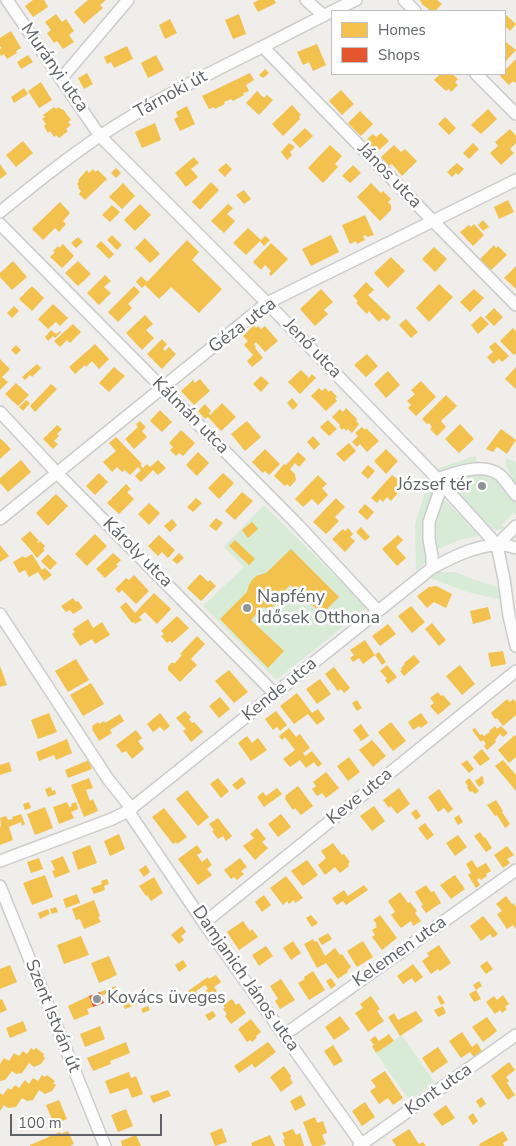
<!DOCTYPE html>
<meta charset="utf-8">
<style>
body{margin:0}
#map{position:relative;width:516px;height:1146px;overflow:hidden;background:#efeeea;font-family:"Nunito Sans",sans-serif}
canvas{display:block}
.legend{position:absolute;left:331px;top:10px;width:175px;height:65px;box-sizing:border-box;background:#fff;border:1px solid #bfc1c3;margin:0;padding:6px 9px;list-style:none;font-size:15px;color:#5f6368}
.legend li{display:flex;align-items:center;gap:10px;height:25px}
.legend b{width:25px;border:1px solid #bfc1c3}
.scale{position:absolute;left:10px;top:1114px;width:152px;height:22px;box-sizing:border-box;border:2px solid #5f6368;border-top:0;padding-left:6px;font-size:15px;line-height:18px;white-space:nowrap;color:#5f6368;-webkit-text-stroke:4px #fff;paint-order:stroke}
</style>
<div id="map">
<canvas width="516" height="1146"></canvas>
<ul class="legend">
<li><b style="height:14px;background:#f2c14e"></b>Homes</li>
<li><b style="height:14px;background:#e4572e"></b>Shops</li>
</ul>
<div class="scale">100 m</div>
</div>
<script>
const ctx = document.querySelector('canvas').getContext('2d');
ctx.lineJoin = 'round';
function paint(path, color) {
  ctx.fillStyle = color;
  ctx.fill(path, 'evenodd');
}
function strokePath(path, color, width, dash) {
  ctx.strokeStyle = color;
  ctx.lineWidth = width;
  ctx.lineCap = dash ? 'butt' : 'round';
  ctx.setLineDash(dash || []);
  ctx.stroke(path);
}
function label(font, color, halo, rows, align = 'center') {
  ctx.font = font + ' "Nunito Sans",sans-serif';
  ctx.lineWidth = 5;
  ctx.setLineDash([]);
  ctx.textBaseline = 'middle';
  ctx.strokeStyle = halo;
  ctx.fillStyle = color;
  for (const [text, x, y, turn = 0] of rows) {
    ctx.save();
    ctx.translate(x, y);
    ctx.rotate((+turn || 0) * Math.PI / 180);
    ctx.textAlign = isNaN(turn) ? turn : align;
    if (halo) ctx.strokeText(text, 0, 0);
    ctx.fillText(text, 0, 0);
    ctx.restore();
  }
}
const green = new Path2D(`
 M475 456 478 463C467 466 445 477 436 469Z
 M506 458 516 462V485L506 466Z
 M472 472 495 475 516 500V515L513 513 502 525 505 528 497 530 491 528 451 485 450 479Z
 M431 474 437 485 424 519 427 560 416 572 415 524Z
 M443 498 479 536 462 539 438 549C434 530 436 516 443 498Z
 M264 505 367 608 276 680 203 606 244 567 224 547Z
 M436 572H455L472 579 495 586 501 590 502 600 464 591 426 576Z
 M402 1035 435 1083 409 1100 376 1053Z`);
const homes = new Path2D(`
 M33 0H44L48 7 33 17 25 6Z
 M88 0H106L100 5 103 8 84 24 74 12Z
 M259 0H274L276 3 258 12 253 3Z
 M420 0H437L442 4 435 11H431L422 4Z
 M56 14 62 22 66 19 74 31 69 35 74 42 63 49 57 41 54 43 47 33 51 30 45 22Z
 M239 14 246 34 233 39 225 20Z
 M505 14 516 24 510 31 505 26Z
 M170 19 177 33 165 39 159 25Z
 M11 31 21 48 16 51 17 53 7 59 4 54 1 56 0 54V49L2 48 0 46V38Z
 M506 42 516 50 505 62V44Z
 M317 44 326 65 313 71 309 62 303 65 297 52Z
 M127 46 133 59 114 68 111 62 107 64 104 57Z
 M28 55 33 62 21 69 17 62Z
 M156 55 164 70 148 78 141 63Z
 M516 59V82L515 83 513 81 509 85 500 76 502 74H505V70Z
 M265 69 269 73 263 78 259 75Z
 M87 73 93 84 84 89 78 78Z
 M250 73 254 80 246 85 249 91 243 93 244 95 233 101 231 99 224 102 225 104 215 109 214 107 209 109 202 96Z
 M440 74H452L458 79 455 82 458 85 451 92 449 89 446 91 434 80Z
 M41 82 52 100 39 108 28 91Z
 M24 88 28 94 14 103 11 97Z
 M341 90 354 104 342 115 329 101Z
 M257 91 264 98 267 95 273 100 259 115 246 103Z
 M292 105 301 115 299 117 300 119 283 136 272 124Z
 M187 106 195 124 180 131 174 119 178 117 176 112Z
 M54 107 56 109 59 107 62 110 63 109 71 120 68 122 71 125 66 129 68 131 59 138 56 135 54 137 50 131 48 133 44 126 46 124 42 119 45 117 43 115Z
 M488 109 497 119 481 134 471 125Z
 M360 111 373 124 361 136 348 123Z
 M445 117 456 128 449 135 438 124Z
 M155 123 161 140 142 148 135 132Z
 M305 128 313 136 300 148 292 140Z
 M510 129 516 136V143L510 149 514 153 501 165 490 153 498 146 495 142Z
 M381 133 389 141 377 152 366 140 373 134 376 137Z
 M23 141 33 153 16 167 6 155Z
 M289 143 295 147 290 152 292 155 287 160 281 152Z
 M473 143 479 149 469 159 463 153Z
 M330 145 342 156 335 164 338 167 323 183 308 168Z
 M394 145 401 152 405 149 417 161 402 176 392 164 389 166 381 157Z
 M194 157 199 163 191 169 198 177 186 187 175 173Z
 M226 163 232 169 225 177 218 170Z
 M457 163 464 169 458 175 456 173 452 177 447 172Z
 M0 164 7 174 0 179Z
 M353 165 361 173 350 183 342 176Z
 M116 168 121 173 116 178 111 173Z
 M93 169 95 172 98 170 107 179 85 200 79 194 81 191 78 188 79 187 77 184 79 181 78 180 87 170 89 173Z
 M211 182 219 190 200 210 192 202Z
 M123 183 135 196 122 209 109 197Z
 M371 183 381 193 383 191 391 199 388 202 391 205V210L380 221 357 197Z
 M244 190 251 199 244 204 236 195Z
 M508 200 514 212 499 219 494 207Z
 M60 202 70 213 63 221 66 224 59 232 55 228 43 240 32 229Z
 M140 204 151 215 135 231 124 220Z
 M228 204 233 208 227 214 235 221 224 233 211 221Z
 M112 205 120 212 110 222 102 215Z
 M365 215 374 235 367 237 366 235 363 236 365 240 357 244 356 241 350 244 342 225Z
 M483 220 489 227 483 231 478 225Z
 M474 224 484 235 473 246 460 232 469 225 471 227Z
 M248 228 261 240 246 255 233 243Z
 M112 235 122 245 117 250 107 240Z
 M331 235 339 252 311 266 302 249Z
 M265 236 270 240 264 246 260 241Z
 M78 237 83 242 76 248 71 243Z
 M145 238 160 254 150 263 135 248Z
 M187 240 199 252 192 260 222 289 199 313 171 287 159 299 145 285 142 288 136 282 141 276 147 282Z
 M101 241 114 254 109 259 96 246Z
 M271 243 288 259 271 276 269 274 271 271 265 265 261 270 253 262Z
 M63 244 74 256 62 268 50 257 55 252 53 251 58 246 59 248Z
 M494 245 496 248 498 246 507 255 491 270 480 259Z
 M434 247 447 259 435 272 422 259Z
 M391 257 405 271 388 288 374 273Z
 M13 261 27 277 12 290 0 277V273Z
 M78 261 91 274 78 286 65 273Z
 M516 266V289L504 278Z
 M105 275 111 281 104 287 111 293 99 305 87 293Z
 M366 282 374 290 368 295 391 317 387 321 383 318 379 322 369 311 367 314 356 303 358 301 353 296Z
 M439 284 453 297 429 322 416 308Z
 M32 286 44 298 32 311 19 299Z
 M134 286 140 292 128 304 132 308 118 322 108 312Z
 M321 289 333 302 324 310 328 314 315 326 300 309Z
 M474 289 484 298 470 312 460 302Z
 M53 304 68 318 60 326 56 322 48 329 38 319Z
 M14 306 19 311 12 318 7 313Z
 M494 308 503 317 494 326 485 317Z
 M145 315 153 324 146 330 154 338 142 350 126 333Z
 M481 316 489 324 478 334 471 325Z
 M406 319 418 332 411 338 399 325Z
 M73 324 81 332 70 343 67 340 60 347 54 341Z
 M254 325 256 328 258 326 261 329 265 326 278 341 265 352 256 342 254 344 256 347 255 348 263 358 252 367 247 361 253 355 244 345 248 341 243 336Z
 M513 328 516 331V353L514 355 500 341Z
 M51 330 56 334 60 331 61 332 55 338 53 336 48 341 45 337Z
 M162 339 167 344 163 349 165 351 169 347 176 354 162 369 147 354Z
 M495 342 509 356 502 362 499 359 493 364 487 357 493 352 489 347Z
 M95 344 109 359 99 369 92 361 86 367 85 365 75 374 69 367Z
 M16 345 21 350 16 355 11 350Z
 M367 354 378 366 366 377 354 365Z
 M0 359 10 369 2 377 8 382 0 390Z
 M37 364 41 368 32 377 30 375 25 380 22 377Z
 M114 367 125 376 109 392 99 383Z
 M516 367V389L505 379Z
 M301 370 309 378 312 374 316 378 300 394 288 382Z
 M388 371 400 385 386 398 374 384Z
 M261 376 269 383 261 392 253 384Z
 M200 379 210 391 194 405 181 391 193 380 195 383Z
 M421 381 436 397 416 416 408 408 411 405 407 401 415 394 411 390Z
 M16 383 29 395 18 406 5 394Z
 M51 384 57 389 35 412 30 406Z
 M319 388 322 391 325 388 329 392 331 390 337 397 335 398 337 401 326 411 311 396Z
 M446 395 457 406 441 421 446 427 437 436 430 429 432 427 429 423 427 424 422 419Z
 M292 398 298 405 293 410 287 403Z
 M26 400 30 403 23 411 19 407Z
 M222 403 236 417 221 431 208 417 205 419 198 411 205 404 211 411 209 413 210 415Z
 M346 408 357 419 356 421 359 424 352 433 348 429 346 431 344 428 342 430 339 426 340 425 332 417 340 409 343 412Z
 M160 410 172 422 162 432 150 421Z
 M328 420 337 429 329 436 320 427Z
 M140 421 146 427 142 431 147 437 134 449 125 439 138 427 136 424Z
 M247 421 261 437 245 451 231 434Z
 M460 424 474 439 459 453 445 439Z
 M57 425 62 429 57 434 59 436 54 441 58 444 53 449 43 439Z
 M362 427 365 430 366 428 379 441 367 452 360 444 357 447 352 442 358 436 355 433Z
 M501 429 516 440 507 454 497 447 493 452 486 449Z
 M181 430 195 443 183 456 179 453 176 456 170 450 173 447 169 443Z
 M313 436 320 444 314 450 307 442Z
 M116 437 142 464 140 465 143 468 147 464 150 467 158 460 166 468 158 475 153 470 141 482 135 476 141 470 138 467 130 475 125 470 122 472 117 467 112 472 103 462 116 451 109 443Z
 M0 438 11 449 0 459Z
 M349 443 356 451 344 462 336 454Z
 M265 449 280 464 269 475 265 471 263 473 252 462Z
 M386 449 398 461 386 474 374 461Z
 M198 452 209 463 197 476 186 465Z
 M298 452 306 459 299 467 295 463 290 469 295 474 296 480 290 487 287 484 285 486 274 476 284 464 286 465Z
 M21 460 31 472 8 492 0 483V478Z
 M368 465 375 471 368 479 361 473Z
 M99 473 108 482 95 495 86 486Z
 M223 473 234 483 219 499 208 488Z
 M318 475 327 484 322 488 328 495 318 505 312 499 303 507 295 499Z
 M392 475 405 485 391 501 387 497 383 502 380 499 377 503 371 498Z
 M126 484 131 489 127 492 134 499 119 514 107 503Z
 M242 492 253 501 235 520 225 511Z
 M56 494 68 506 48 526 36 513Z
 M196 498 202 503 193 512 187 507Z
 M336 498 345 507 335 517 339 521 326 534 313 522Z
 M149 503 160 513 149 525 138 514Z
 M365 504 374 512 367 520 358 512Z
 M216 518 223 523 216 531 209 526Z
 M172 519 177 525 170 532 164 526Z
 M252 522 258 529 248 538 242 530Z
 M361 527 370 537 365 541 356 532Z
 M348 528 353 534 350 537 355 541 345 552 332 539 343 529 345 531Z
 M30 531 39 541 37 542 38 543 40 541 45 546 43 549 45 550 37 558 30 549 21 539Z
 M95 534 107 546 87 566 75 554Z
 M159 535 175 550 168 558 162 552 158 556 148 546Z
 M398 535 403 540 396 547 406 558 397 566 382 549Z
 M235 540 255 559 249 565 229 546Z
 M0 545 9 556 0 562Z
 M291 549 339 597 322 614 290 585 280 595V598L274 606 266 608 263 607 251 620 284 651 268 668 220 619 247 592 249 585 252 580 256 576 266 573Z
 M113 553 121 560 116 565 118 566 105 578 96 569Z
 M179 553 184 558 177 564 172 560Z
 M32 554 42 570 45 568 52 575 44 581 38 572 29 577 25 570 19 573 13 562 23 556 25 558Z
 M48 554 57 563 50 570 41 561Z
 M200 574 208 582 210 580 216 586 201 601 187 588Z
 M134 575 149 591 136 604 122 590 119 593 115 589 126 578 129 580Z
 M436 586 452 594 446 608 434 602 427 608 417 596 429 587Z
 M154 593 171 609 157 624 145 612 139 617 142 620 135 624 134 622 132 623 120 607 126 602 135 613Z
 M73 598 76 602 78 601 83 608 73 614 70 610 66 612 61 606Z
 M411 606 425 622 412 633 398 616Z
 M488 607 491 619 473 624 470 611Z
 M177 616 189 628 172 643 170 641 167 643 161 636 164 634 161 631Z
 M88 619 93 628 102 622 110 635 95 644 92 639 80 646 72 634 75 632 73 629Z
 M432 623 446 640 439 646 425 629Z
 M388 624 396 634 380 646 372 636Z
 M197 636 205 644 191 659 197 665 180 682 168 670V667L171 663H175L182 655 180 654Z
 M365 640 375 655 363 664 359 658 353 662 350 658 354 655 350 650Z
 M503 651 506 664 491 667 488 653Z
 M379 652 386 662 382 665 375 655Z
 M414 655 420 662 404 676 400 671 402 670 401 668 405 664 404 663Z
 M76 659 89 680 68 692 55 671Z
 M387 665 397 677 388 684 385 680 387 679 380 671Z
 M460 665 475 684 462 695 446 676Z
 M0 666 7 685 0 687Z
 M334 667 350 688 344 693 341 689 338 691 325 674Z
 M229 670 248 692 234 703 215 681Z
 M320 679 331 694 317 704 306 689Z
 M91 683 104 704 83 716 70 695Z
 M438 692 441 696 443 695 451 704 438 715 430 706 434 703 430 698Z
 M297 693 312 713 318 709 325 719 317 725 308 714 294 724 280 706Z
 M220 697 230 709 219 718 209 706Z
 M507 699 510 702 513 699 516 702V715L503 726 497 718 495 719 491 713Z
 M357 700 362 708 357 711 352 703Z
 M185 711 191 717 189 719 192 723 194 722 203 732 191 742 183 731 186 729 176 718Z
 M276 711 287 725 280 731 277 727 273 730 265 719Z
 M49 713 57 732 38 739 31 720Z
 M160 713 170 726 164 731 160 727 153 732 147 724Z
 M421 713 428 723 421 728 419 726 413 730 408 722Z
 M120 714 124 721 110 730 112 733 99 741 92 729 93 728 92 726 98 722 99 724 104 721 105 723Z
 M391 722 406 741 393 751 378 732Z
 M361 724 369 736 361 741 353 730Z
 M495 726 497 729 501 726 508 733 503 737 500 734 497 737V738L495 740 496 742 487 750 484 746 486 744 483 740 481 742 472 730 475 728 480 735 482 734 484 736 490 732 489 731Z
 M289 728 296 737 300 734 310 748 303 753 305 756 312 751 322 764 318 767 314 762 306 768 300 760 290 767 283 759 295 750 285 737 282 740 279 736Z
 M136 730 142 738 138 741 144 749 132 759 126 751 122 753 116 745Z
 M515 735 516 736V757L509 763 498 750Z
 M247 736 252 743 258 738 267 750 251 761 238 743Z
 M67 739 72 753 56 760 54 755 39 761 36 752Z
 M372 740 386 756 373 767 359 750Z
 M482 749 490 759 480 766 473 757Z
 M349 757 360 772 348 781 337 766Z
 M89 760 92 769 68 778 65 770Z
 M467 760 474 769 469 773 461 764Z
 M503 760 516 775V791L495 766Z
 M9 762 12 771 0 775V765Z
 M326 772 339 788 326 798 322 793 317 796 312 789 316 786 313 782Z
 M482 776 484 779 483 780 484 783 479 787 475 781Z
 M242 777 246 783 237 790 232 785Z
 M89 778 93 788 86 790 90 801 93 799 98 811 84 817 71 785Z
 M218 778 229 791 221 798 210 784Z
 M469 778 479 791 475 794 472 791 470 792 467 787 468 786 465 782Z
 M298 786 313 806 301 815 295 808 293 810 285 799 286 797 285 796Z
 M51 787 52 791 55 790 56 794 48 797 45 789Z
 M277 788 282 794 264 807 257 797 263 792 266 796Z
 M399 788 410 804 397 814 391 806 389 808 383 800Z
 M439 789 453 809 448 813 444 808 438 812 428 797Z
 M187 790 209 817 198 826 176 799Z
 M496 800 503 811 502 812 510 824 505 828 497 815 495 816 487 805Z
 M29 802 31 808 25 810 23 804Z
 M67 802 69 807 72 806 71 804 76 802 78 809 71 812 74 818 59 824 53 807Z
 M374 806 385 821 372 831 360 816Z
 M45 807 53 828 35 835 27 814Z
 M164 808 187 837 177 844 176 842 173 844 152 817Z
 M416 809 421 816 416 820 411 813Z
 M21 814 25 824 22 826 21 822 9 827 13 840 0 845V827L1 826 0 818 6 816 8 820 13 819 12 817Z
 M281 814 291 827 278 837 268 824Z
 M459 815 463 822 458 825 454 818Z
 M218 818 232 836 226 841 223 836 218 839 212 831 214 830 209 824Z
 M425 823 434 835 427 840 418 828Z
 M257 828 266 839 262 842 268 848 255 860 243 846 254 838 250 834Z
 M480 832 484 838 485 837 492 848 486 852 474 836Z
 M119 834 125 849 110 856 104 841Z
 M458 835 467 847 455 856 446 843Z
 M333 843 342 855 344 854 350 862 348 864 349 866 340 873 335 867 325 875 318 865 326 858 321 851Z
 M90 845 97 863 78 870 72 852Z
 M197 845 202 852 197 855 202 862 207 858 212 865 207 869 212 875 198 885 178 859Z
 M507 846 514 855 507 859 510 863 503 868 494 855Z
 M63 856 70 872 55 878 52 871 55 870 51 861Z
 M39 858 43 869 31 873 27 862Z
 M240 858 247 867 241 871 244 874 237 880 234 877 231 879 224 870Z
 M307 860 318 875 303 886 291 871Z
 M472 860 477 868 486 863 491 871 486 874 487 876 481 880 479 878 477 880 480 885 476 888 468 875 471 873 466 864Z
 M146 865 150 872 144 877 139 870Z
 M45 875 53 897 32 905 23 883Z
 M455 875 465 889 451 899 440 885Z
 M286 876 303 898 295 903 294 900 289 904 287 901 283 905 270 888Z
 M154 877 163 893 151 901 147 895 146 896 139 886Z
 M107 879 109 884 104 886 105 890 94 894 91 888 102 884 101 881Z
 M364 885 368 890 346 905 343 901 337 905 332 898 344 890 348 896Z
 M426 885 431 892 434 891 441 903 426 913 421 906 423 905 415 892Z
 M400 892 408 903 410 902 417 911 415 913 421 921 413 926 411 921 401 928 391 915 395 912 388 901Z
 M77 894 80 903 66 908 63 899Z
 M264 895 271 905 262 912 255 902Z
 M506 896 512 904 513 903 516 907V929L513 925 507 929 497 914 502 911 496 904Z
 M94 900 100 916 98 917 101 922 84 929 80 919 76 920 72 909Z
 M56 907 58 912 52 914 50 909Z
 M48 909 50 914 40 919 38 913Z
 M311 915 318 923 312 927 306 918Z
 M380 915 397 938 382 950 372 937 375 935 372 930 377 927 375 925 377 924 373 920Z
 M483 916 498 934 493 938 490 934 481 941 470 926Z
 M243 921 250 931 252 929 258 937 239 950 227 932Z
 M182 926 186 932 181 936 184 940 179 944 171 935Z
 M328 933 332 939 322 945 318 939Z
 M81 936 89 955 64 964 57 945Z
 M313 939 315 942 317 941 325 956 335 948 340 955 342 954 351 967 347 971 348 972 338 979 326 963 317 968 304 944Z
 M293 941 301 953 291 960 283 948Z
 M363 941 373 957 357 967 347 951Z
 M439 945 451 963 440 971 438 969 431 974 422 961 429 956 427 953Z
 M266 946 273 956 259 966 252 955Z
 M109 956 117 975 99 983 91 963Z
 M183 960 187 966 179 972 175 965Z
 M487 961 493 969 486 974 480 966Z
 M413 964 423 977 415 983 412 978 403 984 397 976Z
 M10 965 17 982 0 989V969Z
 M313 971 325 990 309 1000 298 983 305 979 304 977Z
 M216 975 221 982 214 987 217 991 208 997 205 991 208 989 205 985 196 991 198 995 193 998 188 991 208 977 209 979Z
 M331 978 336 985 331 989 326 981Z
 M281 979 295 1000 280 1009 275 1001 278 999 270 986Z
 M479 981 482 986 476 990 481 999 474 1002 469 994 476 990 473 985Z
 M116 986 120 997 109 1001 106 994 101 996 100 992Z
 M440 995 445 1003 441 1005 437 997Z
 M503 995 509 1004 505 1007 507 1009 502 1013 500 1010 495 1014 486 1002 494 996 497 1000Z
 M89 996 93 1007 87 1009 89 1014 74 1020 68 1006Z
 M371 996 380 1009 377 1011 384 1021 368 1032 355 1013 363 1008 360 1004Z
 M2 999 7 1010 0 1013V1000Z
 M138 999 140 1003 125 1009 123 1005Z
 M232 999 236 1005 239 1003 246 1013 231 1024 225 1016 227 1014 223 1009 225 1008 223 1005Z
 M148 1006 150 1010 143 1013 141 1009Z
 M443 1006 446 1013 438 1017 434 1010Z
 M213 1011 216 1016 209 1021 205 1015Z
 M416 1011 423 1021 400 1036 388 1017 394 1013 398 1020Z
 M340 1016 350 1029 334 1040 325 1027Z
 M487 1017 497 1031 483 1042 472 1027Z
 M251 1019 261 1032 256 1036 257 1037 252 1042 250 1040 247 1042 238 1029Z
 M23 1021 27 1031 10 1038 6 1028Z
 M100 1026 105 1039 85 1047 80 1034Z
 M462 1032 472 1047 477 1043 482 1051 474 1057 470 1052 461 1058 449 1041Z
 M389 1034 394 1041 376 1053 372 1046 374 1045 370 1040 375 1036 379 1041Z
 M126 1042 130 1053 110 1061 111 1064 93 1071 87 1058Z
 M268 1042 276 1052 255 1068 252 1064 239 1073 234 1066Z
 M333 1045 343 1061 334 1066 324 1051Z
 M438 1047 448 1062 432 1073 422 1058Z
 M31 1048 34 1050 36 1048 44 1054 43 1056 45 1058 41 1064 34 1067 29 1063 22 1073 16 1074 12 1071 5 1080 0 1081V1064L4 1058 9 1061 14 1053 19 1056 23 1051 27 1054Z
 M509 1062 515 1070 506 1077 509 1081 507 1083 515 1095 508 1100 491 1076Z
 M284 1066 291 1076 290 1078 293 1083 281 1092 270 1077Z
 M385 1071 403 1098 393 1105 388 1098 379 1104 370 1091 376 1087 371 1080Z
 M129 1072 131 1078 136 1076 143 1094 132 1098 128 1088 110 1094 105 1081Z
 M42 1075 45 1077 47 1075 55 1081 53 1083 56 1085 52 1091 45 1094 39 1090 33 1100 27 1101 22 1098 16 1107 8 1108 4 1105 0 1111V1093L3 1095 8 1088 11 1090 15 1085 19 1088 25 1080 29 1084 33 1078 38 1081Z
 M168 1090 171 1096 153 1103 150 1096Z
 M301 1095 306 1105 295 1111 290 1101Z
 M482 1097 486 1104 480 1108 476 1101Z
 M59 1100 67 1119 54 1124 46 1105Z
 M365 1102 375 1117 362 1126 352 1111Z
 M446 1105 455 1118 442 1126 433 1114Z
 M126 1109 133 1126 118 1132 111 1115Z
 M473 1113 478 1121 473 1125 468 1117Z
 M315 1117 317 1123 323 1121 327 1133 322 1135 326 1144 320 1146H312L303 1122Z
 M222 1128 227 1142 215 1146 210 1133Z
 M293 1129 296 1135 300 1133 304 1146H285L283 1140 285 1139 282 1133Z
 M409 1129 419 1144 423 1142 426 1146H396L392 1140Z
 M68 1131 74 1144 70 1146H30V1145L60 1132 61 1134Z
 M503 1131 508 1140 503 1143 504 1146H480L479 1144Z
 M136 1135 141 1146H122L121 1141Z
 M270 1135 275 1146H252L251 1143Z`);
const shops = new Path2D(`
 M100 992 104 1003 93 1007 89 996Z`);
const minor = new Path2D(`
 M7 0 100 136 271 307 430 471 497 545
 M306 0 323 15
 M404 0 415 11
 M263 47 433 221 516 305
 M476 74 516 114
 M61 79 128 0
 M0 212C32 186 65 159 100 136 151 102 206 75 260 48 292 32 323 15 356 0
 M0 224 298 525 378 611
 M0 412 57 473 275 694
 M437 479C456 473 484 461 501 476 507 482 511 489 516 495
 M0 519 267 303 516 180
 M497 545 504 579 509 616 516 646
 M497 545 516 526
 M432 568V556L429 539V522L439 493 437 479
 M0 614 108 779 132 809
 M128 811 204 923 363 1146
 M0 861 112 819 128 811 432 568C451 558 474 546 496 545 503 544 510 546 516 548
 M0 886 105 1146
 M204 923 516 671
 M284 1035 516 870
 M359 1146 516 1035`);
const markers = [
 [482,486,5,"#919496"],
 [247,608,5,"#919496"],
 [97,999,5,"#919496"]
];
const streetNames = [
 ["Murányi utca",54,68,55],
 ["Tárnoki út",171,95,-29],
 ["János utca",389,176,46],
 ["Géza utca",243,326,-37],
 ["Jenő utca",312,349,46],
 ["Kálmán utca",190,416,45],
 ["Károly utca",137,553,45],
 ["Kende utca",280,690,-39],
 ["Keve utca",360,797,-39],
 ["Kelemen utca",400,952,-35],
 ["Damjanich János utca",245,979,55],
 ["Szent István út",52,1016,68],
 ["Kont utca",439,1090,-35]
];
const poiNames = [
 ["József tér",472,486,"right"],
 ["Napfény",257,598],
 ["Idősek Otthona",257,619],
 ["Kovács üveges",107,999]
];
paint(green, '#d8ebd6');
paint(homes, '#f2c14e');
paint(shops, '#e4572e');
strokePath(minor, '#cbcccc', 14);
strokePath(minor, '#fdfcfc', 11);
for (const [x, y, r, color] of markers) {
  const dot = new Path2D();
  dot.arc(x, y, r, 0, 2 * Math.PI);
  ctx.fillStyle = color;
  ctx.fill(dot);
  strokePath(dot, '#fff', 2);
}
label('18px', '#5f6368', '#fff', streetNames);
label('18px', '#5f6368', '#fff', poiNames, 'left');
</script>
